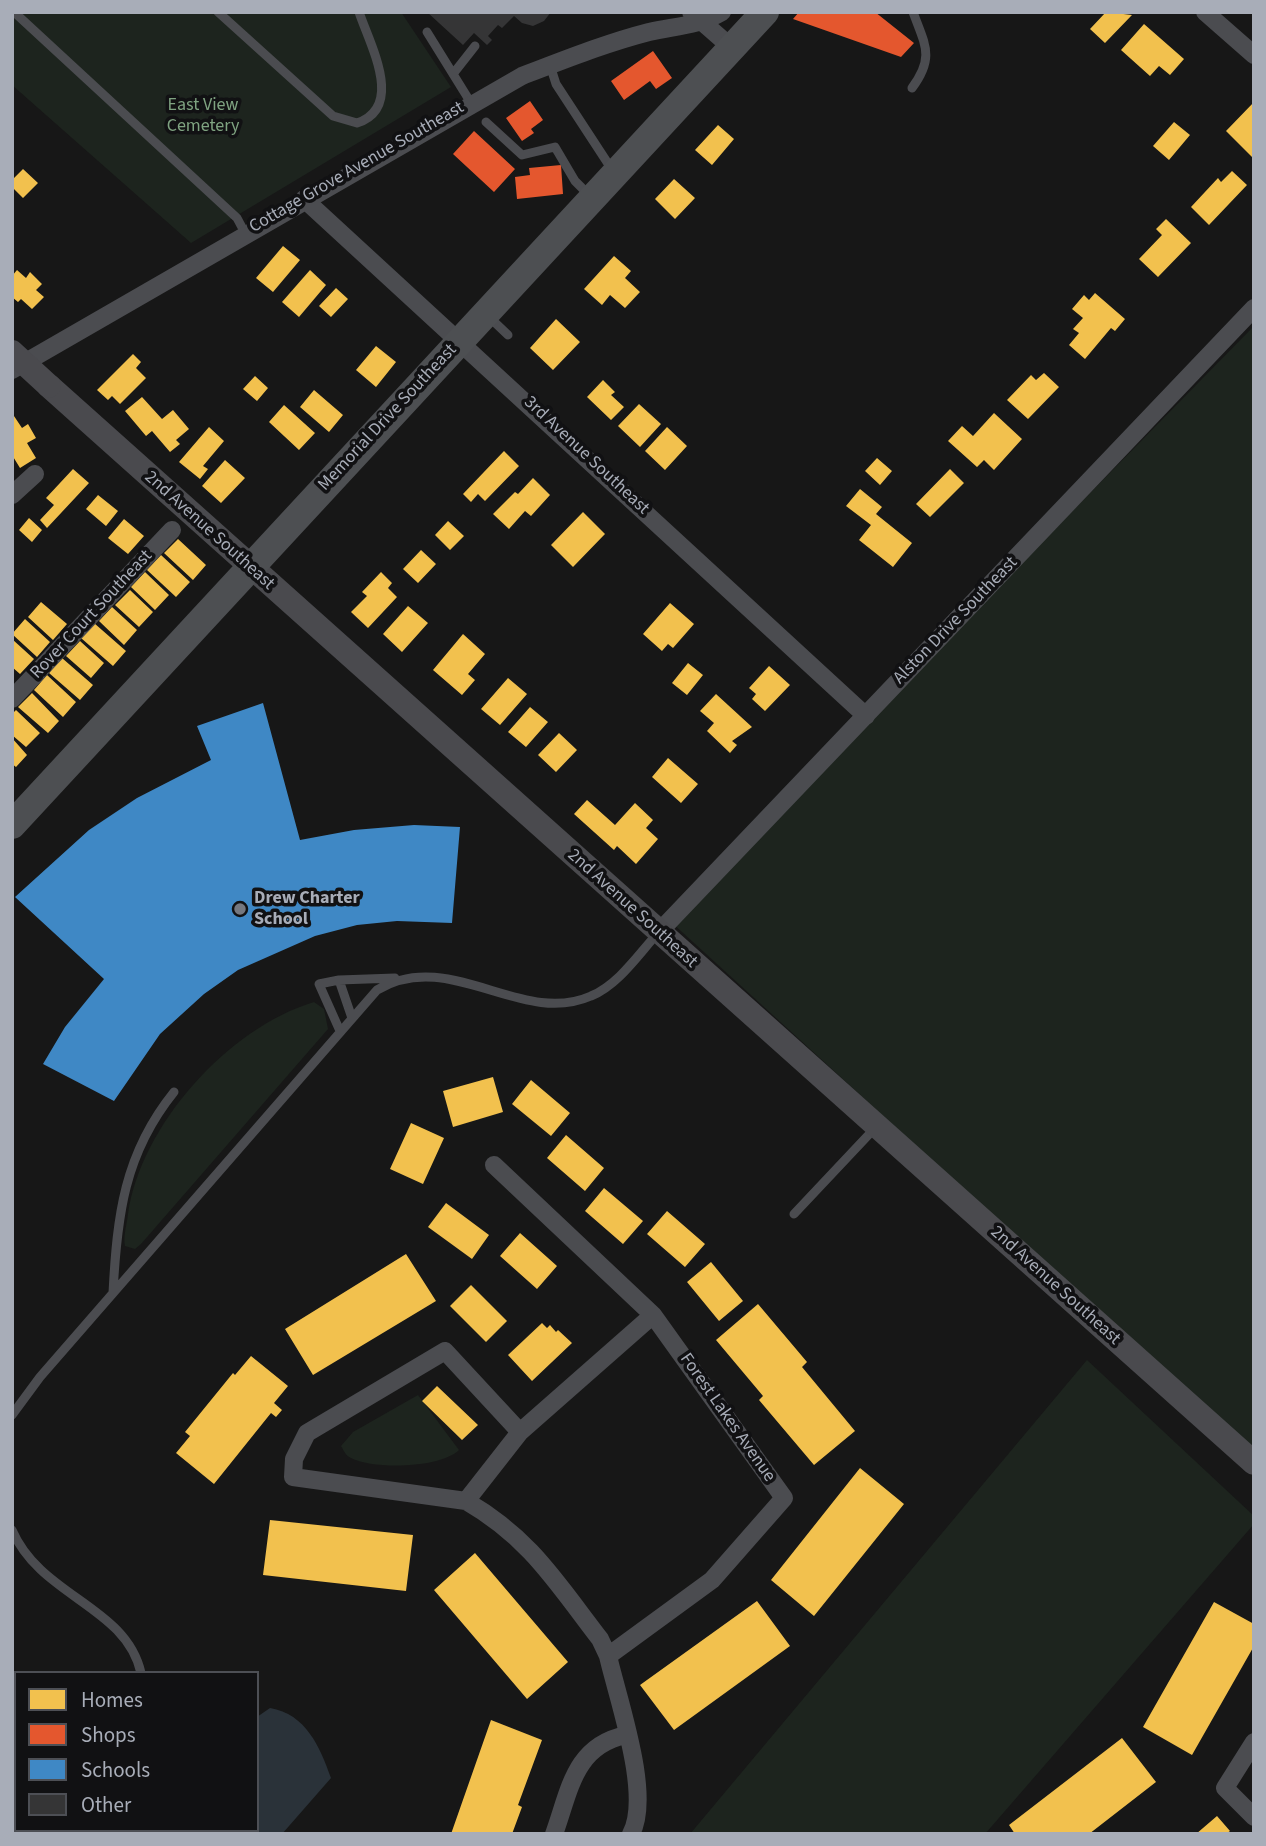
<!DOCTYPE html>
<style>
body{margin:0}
#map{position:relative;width:1266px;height:1846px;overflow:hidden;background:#171717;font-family:"Source Sans 3",sans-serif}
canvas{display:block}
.frame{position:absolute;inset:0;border:14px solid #a8adb8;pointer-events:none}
.legend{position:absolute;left:14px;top:1671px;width:245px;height:161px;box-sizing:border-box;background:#111113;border:2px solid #4d4f55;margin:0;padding:9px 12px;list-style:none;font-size:21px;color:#a8adb8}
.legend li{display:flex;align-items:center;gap:14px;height:35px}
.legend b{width:35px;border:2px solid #4d4f55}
</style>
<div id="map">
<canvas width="1266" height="1846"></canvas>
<div class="frame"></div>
<ul class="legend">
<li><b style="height:19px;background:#f2c14e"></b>Homes</li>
<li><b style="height:19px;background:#e4572e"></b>Shops</li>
<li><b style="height:19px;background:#3f88c5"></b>Schools</li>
<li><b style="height:19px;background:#353536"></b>Other</li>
</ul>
</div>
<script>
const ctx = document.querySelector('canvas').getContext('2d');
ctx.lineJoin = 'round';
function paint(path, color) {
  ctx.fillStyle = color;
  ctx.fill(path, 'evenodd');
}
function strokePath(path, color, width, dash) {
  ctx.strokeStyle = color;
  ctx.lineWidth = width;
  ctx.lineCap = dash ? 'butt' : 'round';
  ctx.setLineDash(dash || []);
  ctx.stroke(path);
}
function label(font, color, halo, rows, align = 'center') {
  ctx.font = font + ' "Source Sans 3",sans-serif';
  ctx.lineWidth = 7;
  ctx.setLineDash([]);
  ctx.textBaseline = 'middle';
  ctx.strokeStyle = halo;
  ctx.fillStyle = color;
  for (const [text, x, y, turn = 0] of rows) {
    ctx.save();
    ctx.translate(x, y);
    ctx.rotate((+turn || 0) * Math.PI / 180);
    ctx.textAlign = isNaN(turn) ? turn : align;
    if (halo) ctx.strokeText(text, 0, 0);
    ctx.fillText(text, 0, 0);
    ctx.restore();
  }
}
const green = new Path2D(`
 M12 12H401L451 87 191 243 12 85Z
 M1254 326V1455L670 921Z
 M314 1002 324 1009 328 1029 141 1244 135 1249 125 1246C123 1236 127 1224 128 1214 141 1125 228 1028 314 1002Z
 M1087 1360 1254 1516V1524L985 1834H690Z
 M418 1395 459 1450C441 1468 374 1470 351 1458 346 1456 344 1451 341 1446L353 1432Z`);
const water = new Path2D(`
 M270 1708C306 1714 320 1747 331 1778L282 1834H231L227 1830H257V1717Z`);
const homes = new Path2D(`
 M1106 12 1132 15 1105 43 1090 29Z
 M1144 24 1184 59 1170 75 1159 66 1150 76 1121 50Z
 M1254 102V159L1226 131Z
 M1174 122 1190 135 1169 160 1153 146Z
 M718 125 734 139 712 165 695 150Z
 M23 169 38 183 23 198 12 187V180Z
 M1232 171 1247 185 1209 225 1191 207 1218 178 1221 182Z
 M674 179 695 198 675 219 655 199Z
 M1166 219 1191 243 1158 277 1139 259 1162 235 1156 229Z
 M283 246 300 260 273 292 256 278Z
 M614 256 631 271 625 278 640 292 625 308 610 295 602 305 584 289Z
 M17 270 26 278 30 272 42 284 36 290 44 297 32 309 21 299 18 302 12 297V276Z
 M310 270 326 285 299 317 282 302Z
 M336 288 348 299 331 317 319 306Z
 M1095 293 1125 319 1115 331 1111 328 1085 359 1069 345 1079 333 1073 329 1083 318 1072 309 1084 295 1089 300Z
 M556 319 580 342 553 370 530 348Z
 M376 346 396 362 376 387 356 370Z
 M133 354 141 362 136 368 146 378 120 404 112 396 108 400 97 390Z
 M1044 373 1059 387 1028 419 1007 400 1031 375 1036 380Z
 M255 376 268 388 257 401 243 389Z
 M603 380 615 392 611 395 624 407 611 420 587 397Z
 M314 390 343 415 329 432 300 407Z
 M142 397 162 419 173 410 189 429 176 440 180 444 170 452 152 431 146 436 125 411Z
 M639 404 661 424 640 447 618 426Z
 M284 405 315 433 299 450 269 422Z
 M12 413 22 428 28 424 36 438 27 443 36 458 20 468 12 455Z
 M994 413 1022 439 994 470 984 460 977 467 948 441 962 426 973 436Z
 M209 427 224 441 203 466 208 469 200 479 179 462Z
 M667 427 687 446 665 470 645 451Z
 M504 451 519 466 485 501 478 494 471 502 463 494Z
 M877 458 892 471 880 485 865 471Z
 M225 460 245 478 221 503 202 486Z
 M73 469 89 483 47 528 40 520 54 505 46 498Z
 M950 469 964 483 930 517 916 504Z
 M533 478 550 495 531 516 525 511 509 529 493 514 515 492 518 494Z
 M860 489 882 507 876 514 912 543 893 567 859 540 871 525 846 506Z
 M98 495 118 511 106 526 86 509Z
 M583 512 605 534 573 567 551 545Z
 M29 518 42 530 32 542 19 530Z
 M124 519 144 536 128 554 108 538Z
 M448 521 464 536 450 550 435 535Z
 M178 539 206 565 193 580 164 553Z
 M421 550 436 564 418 583 403 569Z
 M161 555 190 582 176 597 147 570Z
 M145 572 169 595 155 610 131 587Z
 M381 572 392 583 388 588 397 597 368 628 351 612 367 596 362 592Z
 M130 590 153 612 139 627 115 605Z
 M41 602 67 624 53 640 28 617Z
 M670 603 694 624 673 648 668 644 662 651 643 634Z
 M408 606 428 623 402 652 383 634Z
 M112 607 137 630 124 645 99 621Z
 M25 619 50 642 37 657 12 634Z
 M94 623 126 651 113 666 81 638Z
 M463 634 485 654 468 674 475 680 462 695 433 670Z
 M12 639 34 659 20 674 12 667Z
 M80 641 104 663 91 678 66 656Z
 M62 658 93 685 80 700 49 673Z
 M688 663 703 675 687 695 672 683Z
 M769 666 790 685 765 711 752 699 756 694 749 688Z
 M47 675 76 702 63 717 34 690Z
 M508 678 527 694 500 725 481 709Z
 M32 693 59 721 48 733 18 707Z
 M716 694 752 727 732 741 737 745 730 753 707 731 714 723 700 711Z
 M530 707 548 722 526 747 508 732Z
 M16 710 40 733 26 747 12 735V714Z
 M559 733 577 750 556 772 538 755Z
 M12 738 27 755 16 767 12 764Z
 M668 758 698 784 681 803 652 777Z
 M587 800 615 825 635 803 653 820 646 828 658 839 636 864 617 846 614 850 574 814Z
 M493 1077 503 1112 453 1127 443 1091Z
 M531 1080 570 1113 551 1136 512 1104Z
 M411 1123 444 1138 423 1184 390 1169Z
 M566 1135 604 1168 585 1191 547 1158Z
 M604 1188 643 1221 623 1244 585 1211Z
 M446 1203 489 1235 472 1259 428 1227Z
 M667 1211 705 1244 685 1267 647 1234Z
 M520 1233 557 1266 537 1289 500 1256Z
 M406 1254 436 1301 313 1375 285 1329Z
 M711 1262 743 1301 719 1321 687 1282Z
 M471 1285 507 1321 486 1342 450 1306Z
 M758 1304 807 1362 802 1367 855 1431 814 1465 759 1400 763 1396 716 1340Z
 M542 1323 547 1328 550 1325 556 1332 558 1330 572 1343 532 1381 508 1355Z
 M251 1356 288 1386 274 1403 282 1410 276 1417 271 1413 214 1484 176 1453 190 1436 185 1432 233 1373 235 1375Z
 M437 1386 478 1425 462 1440 422 1401Z
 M860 1468 904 1504 814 1616 771 1580Z
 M270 1520 413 1535 406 1591 263 1575Z
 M475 1553 568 1662 527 1699 434 1590Z
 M757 1601 790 1646 674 1730 640 1685Z
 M1214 1602 1254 1624V1646L1192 1755 1143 1727Z
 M491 1720 542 1740 518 1805 522 1807 512 1834H451Z
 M1122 1738 1156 1782 1089 1834H1015L1009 1825Z
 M1217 1816 1230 1831 1226 1834H1196Z`);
const shops = new Path2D(`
 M799 12H875L914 43 901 57 793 19Z
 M653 51 672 78 656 89 650 81 624 100 611 81Z
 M530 101 543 120 531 129 534 133 522 141 506 118Z
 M474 131 515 169 494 192 453 154Z
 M561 165 563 194 517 199 515 177 530 175 529 168Z`);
const schools = new Path2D(`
 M263 703 300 840 354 830 414 825 460 827 452 923 397 921 357 925 315 936 238 970 204 994 160 1034 114 1101 43 1064 65 1027 104 979 15 897 89 830 137 798 211 760 197 726Z`);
const building = new Path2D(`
 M427 12H551L544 21 533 26 522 23 514 16 502 28 498 25 488 36 492 40 487 45 474 33 463 45Z`);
const lane = new Path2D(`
 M14 12 237 218 245 233
 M218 12 333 116 357 123C405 107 370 45 359 12
 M427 32 471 103
 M550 65 556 84 607 162 615 170
 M453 74 475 46
 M912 88C935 57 925 45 913 12
 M486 122 522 155 555 147 575 181 591 197
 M487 315 508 335
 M339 980 352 1018
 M340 1031 319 984 339 980 395 978
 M794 1214 875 1128
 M113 1293C117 1216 124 1154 174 1092
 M12 1415 40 1377 377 990C450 947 521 1027 591 996 618 985 638 955 657 934
 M12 1530C41 1597 126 1606 141 1673
 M62 1834 64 1830`);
const street = new Path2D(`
 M691 12 732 48
 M1205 12 1254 55
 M304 199 866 716
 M12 370 522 76C564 60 606 43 649 32 675 26 698 26 722 12
 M12 495 35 474
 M12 699 172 530
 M658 933 1254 308
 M494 1165 653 1315 784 1498 712 1580 608 1656C618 1700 652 1795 631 1834
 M466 1501 293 1477 294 1459 307 1433 445 1351 520 1432
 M608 1656 600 1639C556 1582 530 1538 466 1501L520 1432 653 1315
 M12 1700 16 1702
 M12 1723 16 1725
 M1254 1742 1225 1788 1254 1817
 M151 1830 154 1834
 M554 1834C570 1790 574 1746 626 1735`);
const secondary = new Path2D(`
 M49 386 1254 1463`);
const primary = new Path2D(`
 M12 825 765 12`);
const secondaryBridge = new Path2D(`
 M12 352 49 386`);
const markers = [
 [240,909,7,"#757880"]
];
const parkNames = [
 ["East View",203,106],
 ["Cemetery",203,127]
];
const streetNames = [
 ["Cottage Grove Avenue Southeast",357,168,-30],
 ["Memorial Drive Southeast",388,418,-47],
 ["3rd Avenue Southeast",586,456,43],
 ["2nd Avenue Southeast",209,531,42],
 ["Rover Court Southeast",92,615,-47],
 ["Alston Drive Southeast",956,621,-46],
 ["2nd Avenue Southeast",632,909,42],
 ["2nd Avenue Southeast",1055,1286,42],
 ["Forest Lakes Avenue",727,1418,55]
];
const poiNames = [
 ["Drew Charter",254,899],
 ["School",254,920]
];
paint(green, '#1d241e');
paint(water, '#2a3239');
paint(homes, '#f2c14e');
paint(shops, '#e4572e');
paint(schools, '#3f88c5');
paint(building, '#353536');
strokePath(lane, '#4b4c50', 9);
strokePath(street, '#4b4c50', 18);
strokePath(secondary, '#4a4a4e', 24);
strokePath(primary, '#4d4f52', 28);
strokePath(secondaryBridge, '#4a4a4e', 24);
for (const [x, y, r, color] of markers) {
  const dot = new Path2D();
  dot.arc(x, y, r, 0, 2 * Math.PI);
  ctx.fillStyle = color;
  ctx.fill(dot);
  strokePath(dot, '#111113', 2.5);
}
label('18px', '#7fa381', '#111113', parkNames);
label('18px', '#a8adb8', '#111113', streetNames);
label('bold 18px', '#a8adb8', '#111113', poiNames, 'left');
</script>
